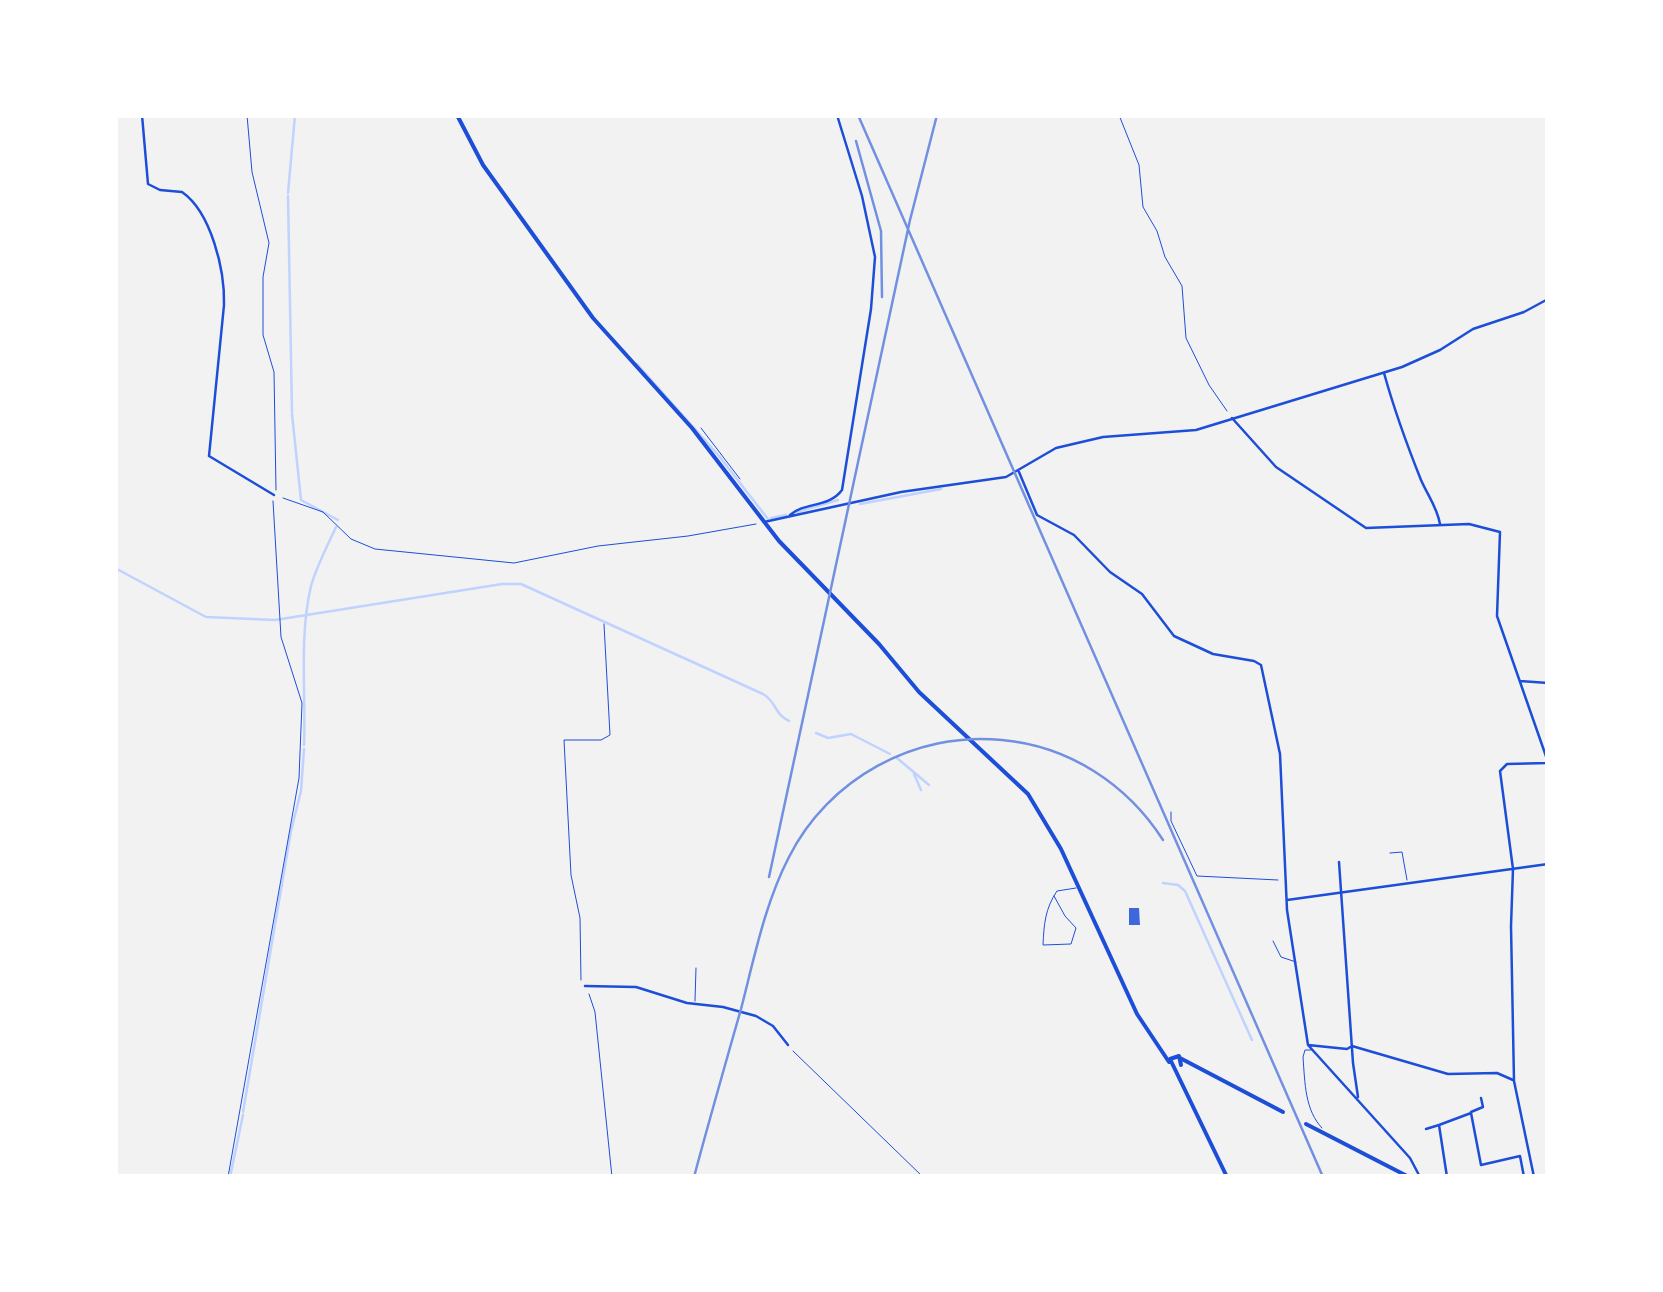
<!DOCTYPE html>
<style>
body{margin:0}
#map{position:relative;width:1663px;height:1292px;overflow:hidden;background:#f2f2f2;font-family:"Alegreya Sans",sans-serif}
canvas{display:block}
.frame{position:absolute;inset:0;border:118px solid #fff;pointer-events:none}
</style>
<div id="map">
<canvas width="1663" height="1292"></canvas>
<div class="frame"></div>
</div>
<script>
const ctx = document.querySelector('canvas').getContext('2d');
ctx.lineJoin = 'round';
function strokePath(path, color, width, dash) {
  ctx.strokeStyle = color;
  ctx.lineWidth = width;
  ctx.lineCap = dash ? 'butt' : 'round';
  ctx.setLineDash(dash || []);
  ctx.stroke(path);
}
function paint(path, color) {
  ctx.fillStyle = color;
  ctx.fill(path, 'evenodd');
}
const stream = new Path2D(`
 M288 193 295 115
 M288 196 292 412
 M637 364 719 456 768 519
 M292 414 301 500 338 520
 M860 504 941 489
 M797 512 838 500
 M771 518 786 515
 M115 568 206 617 275 620 502 584H521L763 694C776 701 775 715 789 721
 M816 733 828 738 851 734 890 754
 M304 745C306 693 299 637 311 586 317 565 327 547 336 527
 M897 758 929 785
 M914 774 921 790
 M1163 883 1178 885 1185 891 1252 1040
 M243 1112 291 831 301 791 304 749
 M230 1177 243 1115`);
const building = new Path2D(`
 M1129 908H1139L1140 925H1129Z`);
const path = new Path2D(`
 M247 115 252 172 269 243 263 277V335L274 372 276 490
 M1119 115 1139 165 1143 207 1157 231 1165 257 1182 286 1186 338 1209 385 1227 411
 M701 428 740 479
 M283 498 323 512 351 539 375 549 514 563 598 546 688 536 756 524
 M1171 812V821L1197 876 1278 880
 M581 980 580 918 571 875 564 740H601L610 735 604 624
 M589 994 595 1012 612 1177
 M793 1051 923 1177
 M228 1177 299 778 302 703 281 637 273 501`);
const service = new Path2D(`
 M1390 853 1402 852 1407 880
 M1054 896 1065 916 1076 928 1071 944 1043 945C1044 924 1045 909 1057 891L1076 888
 M1273 941 1281 957 1296 962
 M695 1001 696 968
 M1311 1050H1305L1303 1057C1305 1084 1305 1110 1322 1128`);
const minor = new Path2D(`
 M142 115 148 184 160 190 182 192C211 212 225 270 224 305L209 456 274 495
 M1384 373C1394 409 1407 445 1421 480 1428 496 1437 507 1440 524
 M1232 418 1276 467 1366 528 1469 524 1500 532 1497 616 1548 762
 M1019 472 1037 515 1074 535 1110 572 1142 594 1174 636 1213 654 1254 661 1261 665 1280 754 1287 910 1308 1045 1410 1158 1420 1177
 M790 515C804 502 829 508 842 490L871 309 875 257 862 196 837 115
 M764 522 901 492 1006 477 1056 448 1103 437 1196 430 1402 367 1440 350 1473 329 1524 312 1548 299
 M1520 681 1548 683
 M1339 862 1353 1063 1358 1097
 M1287 900 1548 864
 M585 986 636 987 687 1003 723 1007 756 1016 773 1026 788 1045
 M1308 1045 1347 1049 1352 1046 1448 1074 1497 1073 1513 1080
 M1471 1112 1483 1107 1481 1098
 M1426 1129 1439 1125
 M1447 1177 1439 1125 1471 1113 1481 1165 1520 1156 1524 1177
 M1534 1177 1514 1081 1511 926 1513 869 1500 771 1507 764 1547 763`);
const tertiary = new Path2D(`
 M457 115 483 165 593 318 692 428 779 541 879 644 919 692 1028 794 1061 849 1137 1014 1169 1062
 M1180 1058 1283 1112
 M1181 1065 1179 1056 1170 1059 1227 1177
 M1306 1124 1409 1177`);
const rail = new Path2D(`
 M858 115 1323 1177
 M856 141 881 231 882 297
 M769 877 910 220 937 115
 M694 1177C709 1121 725 1065 741 1009 754 959 765 903 789 857 828 779 915 731 1002 740 1069 746 1127 784 1163 840`);
strokePath(stream, '#bfd3fe', 2.5);
paint(building, '#3d67dc');
strokePath(path, '#1d4ed8', 1);
strokePath(service, '#1d4ed8', 1);
strokePath(minor, '#1d4ed8', 2.5);
strokePath(tertiary, '#1d4ed8', 4);
strokePath(rail, '#7290e2', 2.5);
</script>
